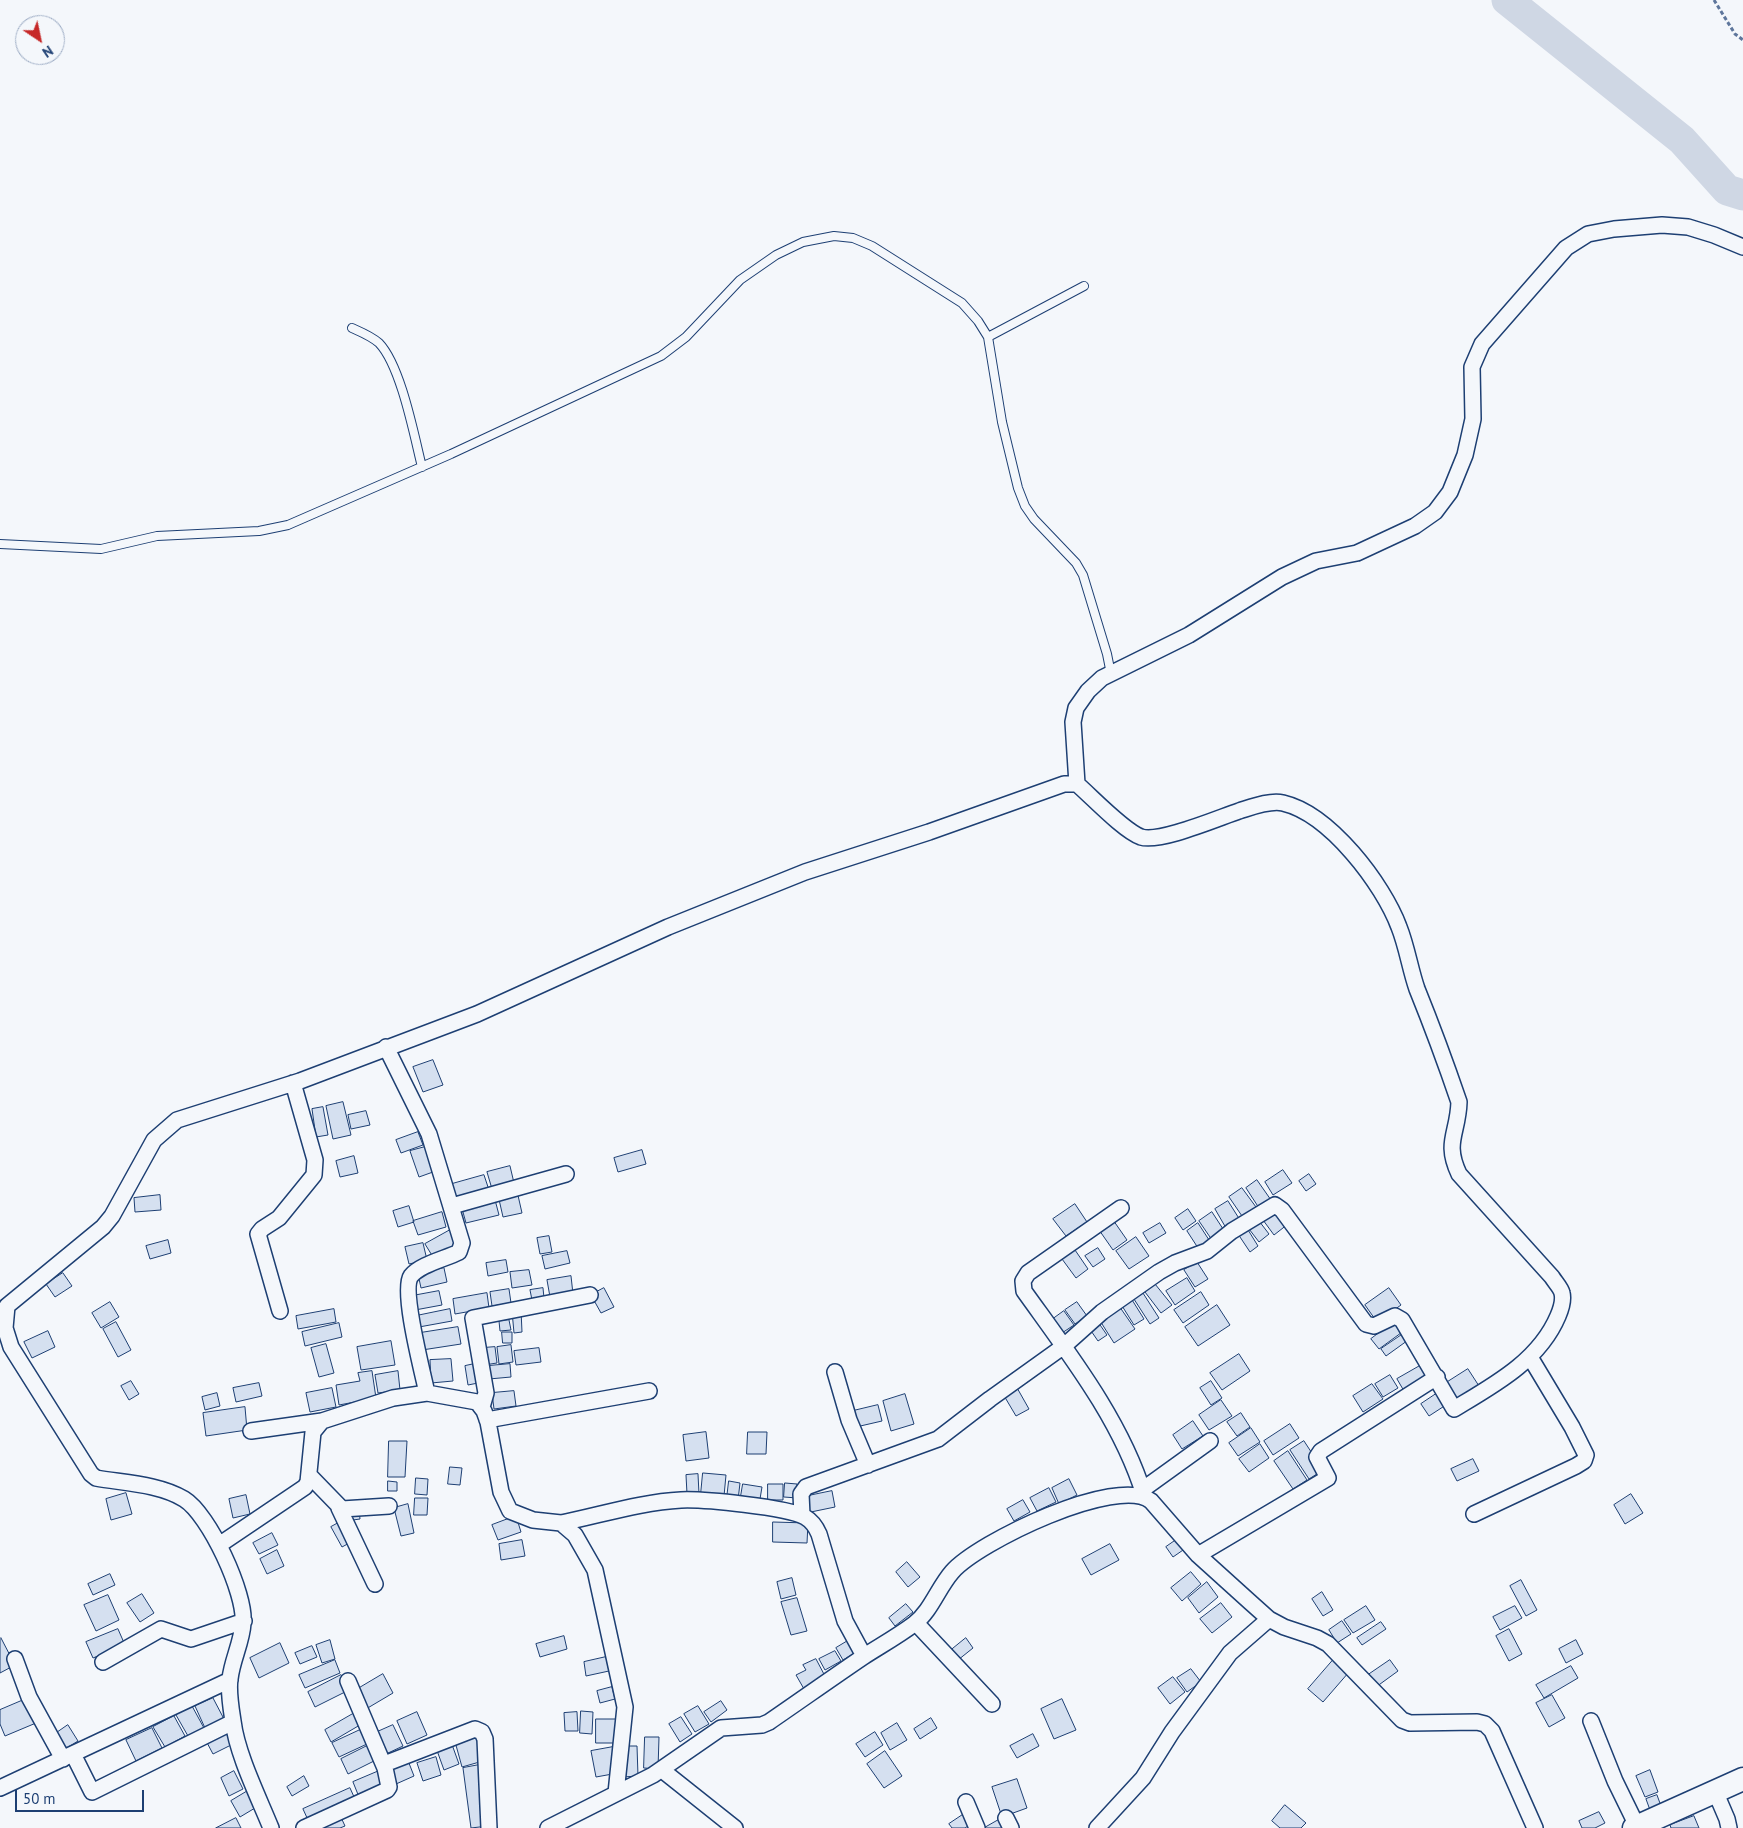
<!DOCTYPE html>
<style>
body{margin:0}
#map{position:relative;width:1743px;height:1828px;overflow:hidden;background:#f4f7fb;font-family:"PT Sans",sans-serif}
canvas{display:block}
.north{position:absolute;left:15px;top:15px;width:50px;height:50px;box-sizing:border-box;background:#f4f7fb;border:1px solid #9eadc5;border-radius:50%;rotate:146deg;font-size:14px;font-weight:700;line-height:20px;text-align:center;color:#1d3f73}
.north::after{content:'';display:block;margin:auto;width:18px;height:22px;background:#c62828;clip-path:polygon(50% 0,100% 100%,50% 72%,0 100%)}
.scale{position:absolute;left:15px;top:1790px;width:129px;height:22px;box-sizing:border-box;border:2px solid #1d3f73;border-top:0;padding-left:6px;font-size:15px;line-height:18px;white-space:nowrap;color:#1d3f73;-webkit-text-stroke:4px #f4f7fb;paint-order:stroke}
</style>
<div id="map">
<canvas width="1743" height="1828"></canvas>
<div class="north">N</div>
<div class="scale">50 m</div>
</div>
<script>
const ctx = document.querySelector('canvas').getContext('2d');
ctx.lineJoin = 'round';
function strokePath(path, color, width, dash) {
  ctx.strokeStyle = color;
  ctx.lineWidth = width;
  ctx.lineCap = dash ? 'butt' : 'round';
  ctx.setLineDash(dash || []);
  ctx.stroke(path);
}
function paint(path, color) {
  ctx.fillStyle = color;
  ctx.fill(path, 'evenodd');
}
const river = new Path2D(`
 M1507 0 1682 140 1727 190 1743 195`);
const building = new Path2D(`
 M433 1060 443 1085 423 1092 413 1067Z
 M343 1102 351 1135 333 1139 326 1106Z
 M323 1107 328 1135 316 1137 312 1109Z
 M366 1111 370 1125 351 1129 348 1115Z
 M418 1132 423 1145 401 1153 396 1140Z
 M425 1147 433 1172 419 1177 410 1151Z
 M642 1150 646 1164 618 1172 614 1158Z
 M354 1156 358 1173 340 1177 336 1161Z
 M510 1166 514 1183 492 1189 487 1172Z
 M1283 1170 1292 1183 1273 1195 1265 1182Z
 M1309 1174 1316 1184 1306 1191 1299 1181Z
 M484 1175 489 1190 456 1199 452 1184Z
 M1257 1180 1271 1200 1259 1208 1246 1188Z
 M1242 1188 1256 1207 1242 1216 1229 1197Z
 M517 1191 522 1213 503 1217 498 1195Z
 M160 1195 161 1210 135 1212 134 1198Z
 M494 1196 499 1215 466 1223 461 1205Z
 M1228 1201 1240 1220 1226 1228 1215 1209Z
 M1075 1204 1087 1222 1066 1236 1053 1219Z
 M409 1206 414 1222 398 1227 393 1211Z
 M1188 1209 1196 1221 1183 1230 1175 1218Z
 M1277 1209 1288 1224 1274 1235 1263 1220Z
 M442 1212 446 1227 418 1235 413 1221Z
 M1212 1212 1225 1232 1212 1240 1199 1221Z
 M1111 1217 1127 1240 1113 1250 1097 1227Z
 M1256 1217 1269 1234 1259 1242 1246 1225Z
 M1160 1223 1166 1233 1149 1243 1143 1233Z
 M1198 1223 1211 1243 1200 1251 1187 1231Z
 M1245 1225 1258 1246 1250 1252 1236 1231Z
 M452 1229 460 1243 433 1257 425 1244Z
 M549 1236 552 1252 540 1254 537 1238Z
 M1136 1237 1149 1256 1129 1269 1116 1251Z
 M168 1240 171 1253 150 1259 146 1246Z
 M423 1243 427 1260 409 1264 405 1247Z
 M1098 1248 1105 1259 1093 1267 1085 1256Z
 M1075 1250 1088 1269 1076 1278 1062 1259Z
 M567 1251 570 1263 545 1269 542 1256Z
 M506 1260 508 1272 488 1276 486 1263Z
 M1197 1262 1208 1279 1195 1287 1184 1270Z
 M444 1268 447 1282 421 1288 418 1274Z
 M529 1270 532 1285 512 1288 510 1272Z
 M63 1273 72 1286 55 1297 46 1284Z
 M571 1276 573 1294 550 1297 547 1280Z
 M1187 1278 1195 1291 1175 1305 1166 1291Z
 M1155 1284 1172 1305 1161 1313 1145 1292Z
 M543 1288 544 1298 532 1300 530 1290Z
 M604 1288 614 1307 601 1313 591 1295Z
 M1389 1288 1401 1305 1377 1322 1365 1305Z
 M509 1289 511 1303 492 1306 490 1292Z
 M1141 1290 1159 1318 1150 1324 1132 1296Z
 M439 1291 442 1305 415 1310 412 1296Z
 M1201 1292 1209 1305 1183 1323 1174 1310Z
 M487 1293 489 1308 455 1314 453 1299Z
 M1129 1295 1144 1319 1134 1325 1119 1301Z
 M110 1302 119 1317 101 1328 92 1313Z
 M1077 1302 1087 1316 1075 1324 1065 1310Z
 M1117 1303 1135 1329 1114 1343 1097 1316Z
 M1217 1305 1230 1325 1198 1346 1185 1327Z
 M334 1309 336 1322 298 1329 296 1316Z
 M450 1309 452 1321 419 1327 416 1316Z
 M521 1310 522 1332 514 1333 512 1311Z
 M1064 1311 1074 1325 1062 1333 1053 1319Z
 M1096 1319 1107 1335 1098 1341 1087 1325Z
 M1398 1319 1405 1330 1379 1349 1371 1339Z
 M509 1320 511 1330 500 1331 499 1321Z
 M116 1322 131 1350 118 1357 103 1329Z
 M339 1323 342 1337 305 1346 302 1332Z
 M458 1327 461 1344 422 1350 420 1333Z
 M48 1331 55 1347 32 1358 24 1342Z
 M502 1332H512V1343H503Z
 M1406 1332 1411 1338 1386 1356 1381 1349Z
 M391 1341 395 1365 361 1370 357 1347Z
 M326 1344 334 1373 319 1377 311 1348Z
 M511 1345 513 1362 499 1364 497 1347Z
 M495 1347 497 1363 484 1365 483 1348Z
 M539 1348 541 1362 516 1365 514 1351Z
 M1239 1354 1250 1371 1222 1390 1210 1373Z
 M451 1359 453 1381 431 1383 430 1360Z
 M479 1363 483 1382 468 1385 465 1366Z
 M1425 1363 1432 1376 1404 1391 1397 1379Z
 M510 1364 511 1377 489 1379 488 1366Z
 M1468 1369 1479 1386 1457 1400 1446 1383Z
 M372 1371 376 1398 339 1405 336 1385 360 1381 358 1373Z
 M398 1371 400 1390 378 1393 375 1375Z
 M1390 1375 1398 1388 1383 1397 1375 1384Z
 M131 1381 139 1394 129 1400 121 1386Z
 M1211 1381 1222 1398 1211 1405 1200 1388Z
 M259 1383 262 1396 236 1402 233 1388Z
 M1372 1384 1383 1399 1363 1412 1353 1396Z
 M1016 1386 1029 1409 1016 1416 1003 1394Z
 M332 1388 336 1407 310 1412 306 1393Z
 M1442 1390 1449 1403 1429 1416 1421 1404Z
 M514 1391 516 1406 494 1409 492 1393Z
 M217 1393 220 1406 205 1410 202 1397Z
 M905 1394 914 1424 891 1431 883 1401Z
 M1221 1400 1232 1416 1209 1430 1199 1415Z
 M878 1405 882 1421 856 1427 853 1411Z
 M245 1407 247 1430 206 1436 203 1413Z
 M1241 1413 1250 1427 1237 1436 1227 1422Z
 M1193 1421 1203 1436 1182 1449 1173 1435Z
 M1290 1424 1299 1438 1273 1455 1264 1441Z
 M1251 1428 1260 1442 1238 1456 1229 1443Z
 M706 1432 709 1458 686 1461 683 1435Z
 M748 1432H767L766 1454H747Z
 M389 1441H407L405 1477H388Z
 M1304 1441 1323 1470 1309 1479 1290 1450Z
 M1260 1444 1269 1458 1249 1472 1239 1459Z
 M1288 1451 1307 1480 1293 1489 1274 1461Z
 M1473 1459 1479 1471 1457 1481 1451 1469Z
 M450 1467 462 1468 460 1485 448 1484Z
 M703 1473 726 1475 724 1496 701 1494Z
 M698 1474 699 1494H687L686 1475Z
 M416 1478 428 1479 427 1495 415 1494Z
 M1069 1479 1077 1495 1059 1504 1052 1488Z
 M388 1481 397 1482V1491H388Z
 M729 1481 740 1483 738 1500 727 1498Z
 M785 1483 797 1484V1498L784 1497Z
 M743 1484 762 1487 760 1499 741 1496Z
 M768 1484H783V1500H768Z
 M1049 1488 1056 1502 1037 1511 1030 1498Z
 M832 1491 835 1507 806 1513 803 1497Z
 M126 1493 132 1514 111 1520 106 1499Z
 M1631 1494 1643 1513 1625 1524 1614 1505Z
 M246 1495 250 1514 233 1518 229 1499Z
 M415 1498H428L427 1515H414Z
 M1023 1500 1030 1512 1014 1521 1007 1509Z
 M408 1504 414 1533 401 1536 394 1508Z
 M359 1510 360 1519 346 1521V1512Z
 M516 1516 521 1532 498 1540 492 1525Z
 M342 1521 353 1541 342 1547 331 1527Z
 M773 1522 808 1523 807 1543 773 1542Z
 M272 1533 278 1545 259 1554 253 1543Z
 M1179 1538 1186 1548 1173 1557 1166 1547Z
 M522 1540 525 1556 501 1560 499 1544Z
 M1110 1544 1119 1560 1091 1575 1082 1559Z
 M277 1550 284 1566 267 1574 260 1559Z
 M907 1562 920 1577 908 1587 896 1572Z
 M1191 1572 1201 1584 1182 1601 1171 1588Z
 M110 1574 115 1585 93 1595 88 1584Z
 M792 1578 796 1595 781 1599 777 1582Z
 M1521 1580 1537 1610 1526 1616 1510 1586Z
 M1207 1582 1218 1597 1199 1613 1188 1598Z
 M1322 1592 1333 1610 1323 1616 1312 1599Z
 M142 1594 154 1613 140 1622 127 1603Z
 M108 1595 119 1620 96 1631 84 1605Z
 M797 1598 807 1631 791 1635 781 1602Z
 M1221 1603 1232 1617 1212 1633 1200 1619Z
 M906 1604 913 1612 895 1626 889 1618Z
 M1366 1606 1375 1620 1353 1633 1344 1620Z
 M1515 1606 1522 1618 1500 1630 1493 1617Z
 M1342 1621 1351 1634 1337 1643 1329 1630Z
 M1381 1622 1386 1629 1362 1645 1357 1638Z
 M118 1629 125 1645 93 1658 86 1642Z
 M1509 1629 1522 1654 1509 1661 1496 1636Z
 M564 1636 567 1649 540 1657 536 1644Z
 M1 1638 15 1665 0 1673V1639Z
 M966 1638 973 1648 958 1660 950 1651Z
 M851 1639 858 1651 843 1660 836 1648Z
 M330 1640 335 1659 322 1663 316 1645Z
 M1576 1640 1583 1654 1566 1663 1559 1649Z
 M280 1643 289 1663 259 1678 250 1658Z
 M312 1646 317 1657 300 1664 295 1653Z
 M835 1651 841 1661 825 1670 819 1659Z
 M606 1657 609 1671 586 1676 584 1662Z
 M816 1659 826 1678 804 1689 796 1675 806 1670 803 1665Z
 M1334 1659 1349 1672 1323 1702 1308 1689Z
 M335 1660 340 1673 305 1688 299 1675Z
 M1390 1660 1398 1671 1376 1687 1368 1675Z
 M1571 1666 1578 1678 1544 1698 1536 1685Z
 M1191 1669 1201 1682 1187 1692 1177 1678Z
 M383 1674 393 1693 366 1709 356 1690Z
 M341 1675 349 1690 315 1707 308 1692Z
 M1173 1677 1185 1692 1170 1704 1158 1688Z
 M612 1687 615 1699 600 1703 597 1691Z
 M1552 1695 1565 1718 1549 1727 1536 1703Z
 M213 1698 224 1719 205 1728 195 1706Z
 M26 1699 36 1723 5 1736 0 1724V1710Z
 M1062 1699 1076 1730 1054 1739 1041 1709Z
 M721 1701 727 1710 711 1722 704 1712Z
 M192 1706 204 1728 188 1736 176 1715Z
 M698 1706 709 1724 695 1732 684 1714Z
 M358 1711 365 1722 331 1742 325 1730Z
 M581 1711 593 1712 592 1734 580 1733Z
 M417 1712 427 1735 407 1744 397 1721Z
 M577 1712 578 1731H565L564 1713Z
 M174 1716 185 1736 165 1747 153 1727Z
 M681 1717 692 1734 680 1742 669 1724Z
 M931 1718 937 1728 920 1739 914 1729Z
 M596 1719H616V1743H596Z
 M897 1723 907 1740 890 1750 881 1733Z
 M68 1725 78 1741 65 1749 55 1734Z
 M393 1725 403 1746 386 1754 375 1733Z
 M224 1727 233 1744 213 1754 204 1737Z
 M152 1728 162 1748 136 1761 126 1740Z
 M360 1730 367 1744 339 1757 332 1743Z
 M475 1732 483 1761 462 1767 454 1738Z
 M875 1732 883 1745 865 1757 856 1744Z
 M1033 1734 1039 1746 1017 1758 1010 1746Z
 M645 1737H659L658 1769 644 1768Z
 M450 1739 459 1764 444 1770 435 1745Z
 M371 1744 378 1759 348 1774 341 1759Z
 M622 1746H637L638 1776 623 1777Z
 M613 1747 618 1773 596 1777 591 1751Z
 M885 1751 902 1776 884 1788 867 1764Z
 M436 1757 441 1775 423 1781 417 1763Z
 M407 1758 414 1776 396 1784 389 1765Z
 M479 1765 488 1826 471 1828 463 1768Z
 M1650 1770 1658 1792 1645 1797 1636 1776Z
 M234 1771 243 1789 229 1796 221 1778Z
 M379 1771 385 1786 359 1797 353 1782Z
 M304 1776 309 1786 292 1796 287 1787Z
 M1017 1779 1027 1808 1002 1817 992 1787Z
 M350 1788 355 1799 308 1820 303 1809Z
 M251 1789 260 1805 240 1817 231 1801Z
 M1657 1795 1661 1806 1650 1810 1646 1799Z
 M1285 1805 1306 1823 1301 1828H1280L1272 1821Z
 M967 1812 974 1822 965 1828H952L949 1824Z
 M1599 1812 1605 1823 1595 1828H1582L1579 1821Z
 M339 1813 345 1826 340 1828H318Z
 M1694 1816 1699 1828H1671L1670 1825Z
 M236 1818 241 1828H216Z
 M1002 1818 1008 1828H984Z`);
const path = new Path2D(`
 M1714 0 1735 34 1743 40`);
const lane = new Path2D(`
 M352 328C361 332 371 336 379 343 401 366 414 435 422 467
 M988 337 1084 286
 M0 544 101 549 157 536 259 531 288 525 451 454 661 356 686 337 740 280 776 255 803 242 834 236 853 238 872 246 962 303 978 321 988 337 1002 422 1018 488 1025 506 1034 519 1076 563 1083 575 1107 654 1111 674`);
const street = new Path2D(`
 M1077 784 1073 722 1076 708 1088 691 1102 678 1189 635 1282 577 1316 561 1357 553 1415 526 1435 512 1450 492 1465 455 1473 419 1472 367 1482 344 1566 248 1588 234 1614 229 1662 225 1688 227 1714 235 1743 247
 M386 1047 429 1134 462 1243 459 1252C445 1259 421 1264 411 1276 401 1290 423 1374 427 1393
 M452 1206 566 1174
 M1121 1208 1028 1273 1023 1281 1024 1291C1069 1354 1121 1420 1144 1495
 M280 1311 258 1234 262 1229 279 1218 314 1175 315 1160 293 1083
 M835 1372 849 1420 868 1465
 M482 1407 486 1393 473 1318 590 1295
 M487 1420 649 1391
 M251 1431 322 1421
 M309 1475 342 1509 389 1506
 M1142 1490 1210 1441
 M339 1508 375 1584
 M1474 1514 1576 1466 1584 1461 1586 1455 1572 1427 1530 1357
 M561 1523C601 1515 641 1502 681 1500 703 1499 787 1507 805 1517 812 1521 816 1527 819 1534L845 1621 864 1656
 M219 1545 305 1487 308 1482 313 1432 322 1421 393 1398 427 1393 477 1402 484 1411 488 1422 501 1492 510 1511 533 1520 561 1523 575 1535 595 1570 625 1707 616 1793
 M1198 1555 1328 1478 1317 1457 1321 1451 1437 1377
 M916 1623 992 1704
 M15 1659 29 1697 63 1759
 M103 1662 161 1629 191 1639 244 1621
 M348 1681 385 1768
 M1591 1721 1615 1781 1637 1826
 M73 1754 92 1792 233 1722
 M662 1770 735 1828
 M0 1788 230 1680
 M1715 1791 1727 1819 1729 1828
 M966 1802 977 1828
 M1006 1818 1011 1828
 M271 1828C258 1796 237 1754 233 1721 231 1708 228 1691 230 1679 232 1660 242 1642 243 1623 246 1594 209 1514 184 1499 159 1484 124 1483 96 1478L91 1474 11 1347 5 1328 7 1306 103 1227 112 1216 154 1140 177 1120 300 1081 477 1014 668 927 805 872 929 832 1064 784H1077C1092 797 1124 831 1141 837 1160 843 1218 818 1239 811 1252 807 1270 800 1283 803 1330 814 1383 884 1399 927 1407 947 1410 969 1417 989 1432 1026 1446 1064 1459 1102 1458 1134 1444 1142 1459 1174L1552 1277C1555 1282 1561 1288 1562 1293 1564 1301 1561 1309 1558 1316 1539 1361 1494 1385 1454 1409L1402 1320 1395 1316 1374 1326 1366 1324 1282 1210 1275 1205 1232 1231 1207 1251 1175 1263 1159 1272 1102 1312 1064 1346 990 1399 938 1439 806 1487 801 1494 802 1515
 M304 1828 387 1790 389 1787 385 1768 387 1763 475 1729 482 1732 485 1739 489 1828
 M548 1828 653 1775 721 1728 762 1725 769 1722C801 1700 832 1678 863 1657 880 1646 898 1636 914 1624 931 1611 938 1588 952 1572 978 1542 1117 1475 1151 1501L1198 1555 1250 1602 1269 1619 1284 1627 1317 1638 1328 1644 1402 1720 1410 1723 1477 1722 1485 1724 1492 1731 1535 1828
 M1097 1828 1143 1778 1172 1732 1230 1653 1269 1619`);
const secondary = new Path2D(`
 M1634 1828 1743 1779`);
strokePath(river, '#cfd7e4', 31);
paint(building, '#d5e0f0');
strokePath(building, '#1d3f73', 1);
strokePath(lane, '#1d3f73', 10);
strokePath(street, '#1d3f73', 18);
strokePath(secondary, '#1d3f73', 25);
strokePath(path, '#5e769c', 3, [4, 2.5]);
strokePath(lane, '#f4f7fb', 8);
strokePath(street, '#f4f7fb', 15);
strokePath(secondary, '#f4f7fb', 22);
</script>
